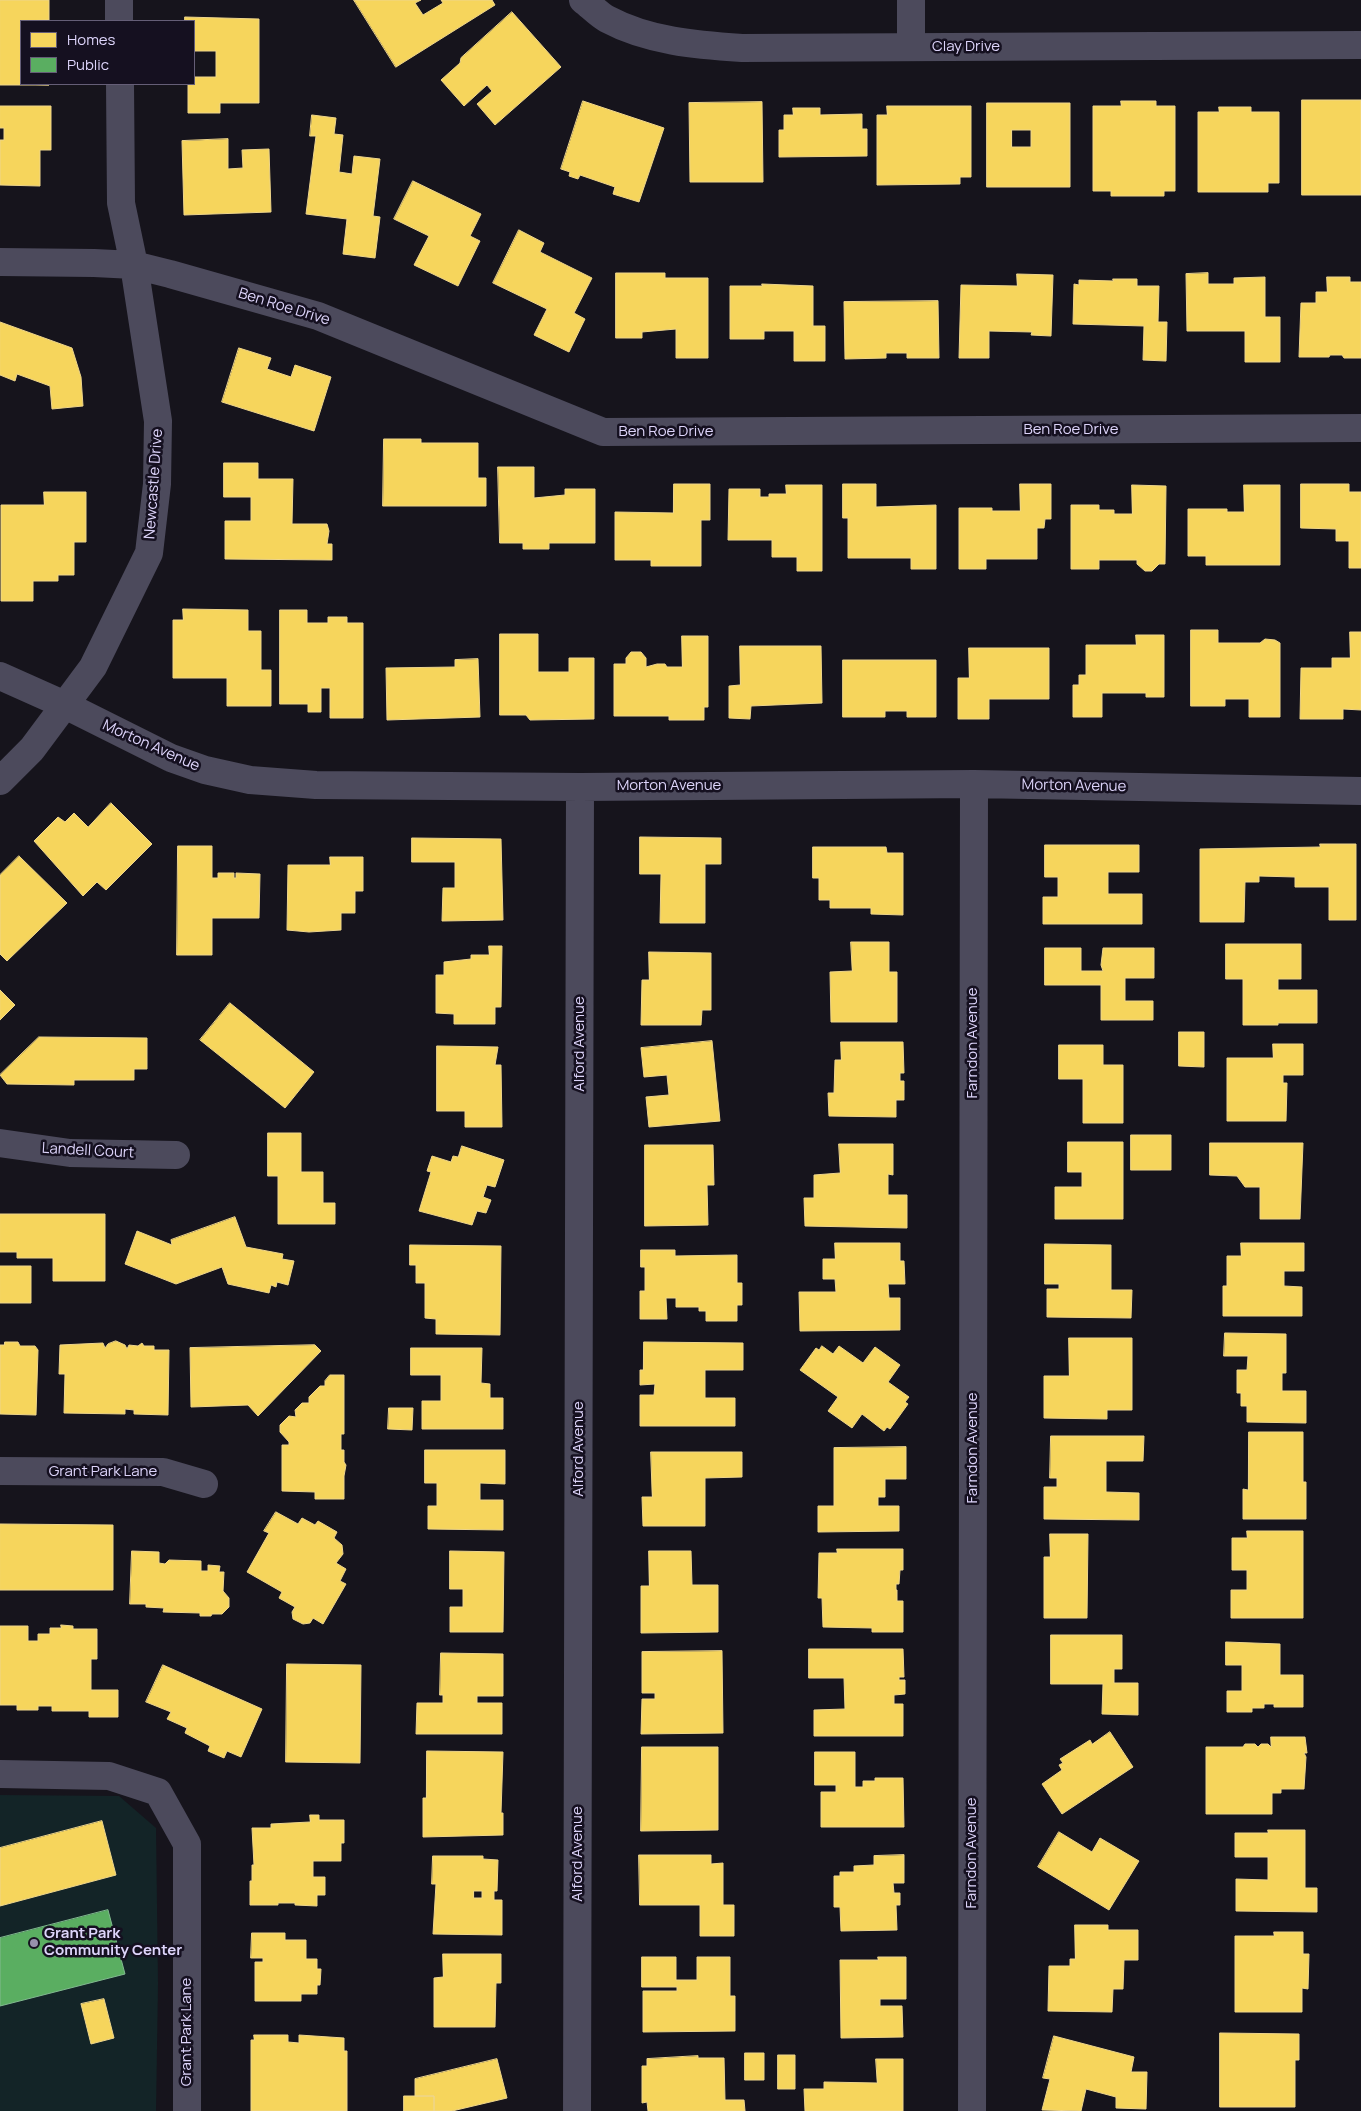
<!DOCTYPE html>
<style>
body{margin:0}
#map{position:relative;width:1361px;height:2111px;overflow:hidden;background:#16141c;font-family:Manrope,sans-serif}
canvas{display:block}
.legend{position:absolute;left:20px;top:20px;width:175px;height:65px;box-sizing:border-box;background:#151020;border:1px solid #655e77;margin:0;padding:6px 9px;list-style:none;font-size:15px;color:#ddd4fa}
.legend li{display:flex;align-items:center;gap:10px;height:25px}
.legend b{width:25px;border:1px solid #655e77}
</style>
<div id="map">
<canvas width="1361" height="2111"></canvas>
<ul class="legend">
<li><b style="height:14px;background:#f6d55c"></b>Homes</li>
<li><b style="height:14px;background:#5aae61"></b>Public</li>
</ul>
</div>
<script>
const ctx = document.querySelector('canvas').getContext('2d');
ctx.lineJoin = 'round';
function paint(path, color) {
  ctx.fillStyle = color;
  ctx.fill(path, 'evenodd');
}
function strokePath(path, color, width, dash) {
  ctx.strokeStyle = color;
  ctx.lineWidth = width;
  ctx.lineCap = dash ? 'butt' : 'round';
  ctx.setLineDash(dash || []);
  ctx.stroke(path);
}
function label(font, color, halo, rows, align = 'center') {
  ctx.font = font + ' Manrope,sans-serif';
  ctx.lineWidth = 5;
  ctx.setLineDash([]);
  ctx.textBaseline = 'middle';
  ctx.strokeStyle = halo;
  ctx.fillStyle = color;
  for (const [text, x, y, turn = 0] of rows) {
    ctx.save();
    ctx.translate(x, y);
    ctx.rotate((+turn || 0) * Math.PI / 180);
    ctx.textAlign = isNaN(turn) ? turn : align;
    if (halo) ctx.strokeText(text, 0, 0);
    ctx.fillText(text, 0, 0);
    ctx.restore();
  }
}
const green = new Path2D(`
 M0 1795 119 1796 156 1828 158 1984 156 2111H0Z`);
const homes = new Path2D(`
 M0 0H49V20L21 21V84L49 85H0Z
 M354 0H421L415 3 423 15 443 3 441 0H492L495 5 396 67Z
 M512 12 561 67 495 125 477 104 492 91 487 85 464 106 441 80 460 63 461 58Z
 M185 17 259 19V103H220V113H188V84H194V77H216V51H194V21H185Z
 M1302 100H1361V195H1302Z
 M583 101 664 128 639 202 613 194 615 187 580 175 578 179 569 176 570 172 561 169Z
 M1121 101H1156V106H1175V191H1164V196H1111V191H1093V106H1121Z
 M762 102 763 182H690L689 103Z
 M987 103H1070V187H987ZM1012 130H1031V147H1012Z
 M0 106H51V150H40V186L0 185V140H4V128H0Z
 M887 106H971V177H960V184L877 185V115H887Z
 M1219 107H1251V112H1279V183H1268V192H1198V112H1219Z
 M793 108H820V115L862 114V129H867V156L779 157V130H784V115H793Z
 M312 115 336 118 334 134 343 135 339 172 352 174 354 156 380 159 373 216 380 217 375 258 343 254 347 219 306 214 316 136H310Z
 M228 139V169L243 168 242 150 269 149 271 212 184 215 182 141Z
 M413 181 481 214 470 236 480 241 458 286 414 265 429 236 394 219Z
 M519 230 544 243 540 252 592 278 574 313 585 319 569 352 534 335 547 309 493 283Z
 M616 273H665V278H708V358H676V329L642 332V338H616Z
 M1208 273V284H1234V278L1265 277V317H1280V362H1245V331H1187L1186 274Z
 M1017 274 1053 275 1051 336 1031 335 1032 332 989 331V358H959L961 285 1017 286Z
 M1327 277H1350V282H1361V358H1344L1342 355H1330L1329 357H1299L1301 303H1316V292H1327Z
 M1113 279H1137V286H1159L1158 322H1167L1166 361 1143 360 1144 326 1073 324 1074 284 1079 285V280L1113 281Z
 M762 284 813 286V326H825V361H794V331H764V339H730V286H762Z
 M938 301 939 358H907V353H886V358L845 359 844 302Z
 M0 322 72 348 81 377 83 406 52 409 50 386 17 374 15 381 0 375Z
 M239 348 271 358 267 369 291 377 295 365 331 377 314 431 222 402Z
 M384 439H421V443H478V478H486V506H383Z
 M224 463H258V479H293L292 524H327L329 531 327 544H332V560L225 559V521H251V497H224Z
 M498 467H534V498L565 495V489H595V543H549V549H523V543H500Z
 M674 484H710V520H701V566H651V560H615V512L673 513Z
 M843 484H876V507L936 505V569H911V558H848V518H843Z
 M1020 484H1051V519H1045L1044 528H1037V559H986V569H959V508H992V511H1020Z
 M1301 484H1349V492H1361V568H1349V541H1336V529L1301 528Z
 M786 485H822V571H797V557H772V540H728L729 489H760V497H769V494H786Z
 M1132 485 1166 486 1165 564H1159L1152 571H1145L1137 564V560H1099V569H1071V505H1099V510H1114V514H1132Z
 M1244 485H1280V565H1206V556H1188V509H1227V512H1244Z
 M44 492H86V542H74V575H58V581H33V601H1V505H44Z
 M183 609 248 610V631H261V670H271V706H227V678H173V620H183Z
 M280 610H307V623H328V617H347V623H363V718H330V688H321V712H308V704H280Z
 M1191 630H1218V643H1260L1265 639 1275 640 1280 643V717H1249V699H1225V706H1191Z
 M1350 632H1361V710L1343 709V719H1300L1301 668H1332V658H1350Z
 M500 634H538V672H569V658H594V719L530 720 526 715H500Z
 M1136 635H1164V697H1146V693H1102V717H1073V685H1079V675H1086V645H1136Z
 M682 636H708V707H704V720H669V716H614V664H626V658L631 652H641L646 658V667L657 664H665L667 667H682Z
 M740 646H821L822 703 751 706 750 719 729 718V686L740 685Z
 M969 648H1049V699H989V719H958V678H969Z
 M478 659 480 717 387 720 386 668 455 667V660Z
 M843 660H936V717H907V711H885V717H843Z
 M111 803 152 844 106 890 97 882 83 896 34 841 58 817 65 822 74 813 88 827Z
 M640 837 721 838V864H705V923H660L661 874H640Z
 M412 838 501 839 503 920 442 921 443 888H455V862H412Z
 M1320 844H1356V920H1329V887H1295V877L1259 876V882H1245L1244 922H1200V849L1320 847Z
 M1045 845H1139V872H1108V894H1142V924H1043V897H1058V877H1045Z
 M178 846H212V878H218V873H234V878H236V873L260 874 259 918H212V955H177Z
 M813 847H886L887 853H903V915L871 914V908H830V900H819V878H813Z
 M19 856 67 903 7 961 0 954V875Z
 M330 857H363V891H355V913H341V930L309 932 287 930 288 865H330Z
 M851 942H889V972H897V1022H831L830 972 852 971Z
 M1226 944H1301V979H1278V990H1317V1023H1278V1025H1243V979H1226Z
 M489 946H502L501 1007H495V1024H454V1014L436 1013V975H444V962L471 959V955H489Z
 M1045 948H1081V971H1103L1101 965 1103 948H1154V978H1125V1001H1153V1020H1101V985H1045Z
 M649 952 711 953V1010H702L701 1025H641L642 980H649Z
 M0 990 15 1005 0 1020Z
 M230 1003 314 1072 285 1108 200 1040Z
 M1179 1032H1204V1067L1179 1066Z
 M39 1037 147 1038V1069H134V1080H74V1085L7 1084 0 1075Z
 M712 1041 720 1121 649 1127 646 1097 669 1095 667 1075 644 1077 641 1048Z
 M841 1042H903L904 1073H900V1081H904V1100H896V1117L829 1116 828 1093H834L835 1060H841Z
 M1273 1044H1303V1075H1283V1083H1287L1286 1121H1227V1058H1273Z
 M1059 1045H1103V1065H1123V1123H1083V1079H1059Z
 M437 1046 498 1047 495 1065H501L502 1127H465V1111H437Z
 M268 1133H301V1172H323V1203H335V1224H278V1176H268Z
 M1131 1135H1171V1170H1131Z
 M1068 1142H1123V1219H1055V1187H1082V1172H1068Z
 M1210 1143H1303L1300 1219H1260V1187H1245L1237 1176 1210 1175Z
 M839 1144H893V1175L888 1174V1195H907V1228L805 1226 804 1198H814V1175L840 1173Z
 M645 1145H713L714 1185H707L708 1225 645 1226Z
 M462 1146 504 1160 495 1187 487 1185 483 1197 491 1200 486 1213 477 1211 472 1225 419 1211 431 1172 427 1171 432 1156 451 1162 453 1156 458 1157Z
 M0 1214H105V1281H53V1258H17V1252H0Z
 M235 1217 246 1247 283 1254 282 1259 294 1261 288 1285 277 1282 276 1287 271 1285 269 1293 228 1284 222 1267 176 1284 125 1264 137 1231 172 1245 171 1240Z
 M835 1243H900V1261H904L905 1284H888L889 1298H900V1330L800 1331 799 1292H836L835 1279H823V1259H835Z
 M1241 1243H1304V1271H1284V1286L1302 1287V1316H1223V1286H1227V1256H1241Z
 M1045 1244 1111 1245V1290H1132L1131 1318 1047 1317V1289H1059V1284H1045Z
 M410 1245 501 1246 500 1335 436 1334V1319L425 1318V1283H416V1265H410Z
 M641 1250H675V1256L737 1255V1283H742V1305H737V1321H706V1311H699V1307H676V1298H666L667 1319H640V1291H645V1267H641Z
 M0 1266H31V1303H0Z
 M1225 1333 1286 1334V1373H1282V1391H1306V1423L1247 1422V1406H1241V1393H1237V1370H1247L1248 1356H1224Z
 M1069 1338H1132V1410H1107V1419L1044 1418V1376H1069Z
 M116 1341 125 1345 127 1349 129 1345 138 1346 142 1343 144 1346H154V1350H169L168 1415 134 1414V1410L125 1409V1414L64 1413 65 1374H59L60 1345 103 1343 105 1348 108 1344Z
 M5 1342H18L20 1346H35L38 1350 36 1415 0 1414V1345H4Z
 M644 1342 743 1343V1370H705V1398H735V1426H640V1395H654L655 1384 640 1385V1370H643Z
 M315 1345 321 1351 258 1416 248 1405 191 1407 190 1348Z
 M822 1346 833 1354 839 1346 863 1363 875 1347 900 1365 888 1382 909 1397 905 1402 908 1404 890 1429 887 1427 884 1431 862 1414 852 1428 828 1411 838 1397 800 1370 816 1348 819 1350Z
 M411 1348H482L481 1383 490 1384V1398H503V1429H422V1401H441V1375H411Z
 M330 1375H344V1434H341V1450H344V1462L346 1465 344 1476V1499H315V1492L282 1491V1445H289V1442L280 1432V1425L289 1416 296 1417 295 1410 302 1403H309V1397L320 1386H325V1381Z
 M389 1408H413L412 1430 388 1429Z
 M1249 1432H1303V1482H1306V1519H1243V1489L1248 1490Z
 M1051 1436H1144L1143 1461H1106V1492L1139 1493V1520L1044 1519V1487H1057V1478H1050Z
 M906 1447V1479H885V1497H878V1506H899V1531L818 1532V1506H834V1448Z
 M425 1450H505V1484L480 1483V1500H503V1530L428 1529V1506H437V1483H425Z
 M651 1452H742V1477L705 1478V1526H643L642 1497H652Z
 M276 1512 298 1524 302 1518 315 1525 318 1521 337 1532 334 1538 342 1545 343 1554 336 1563 346 1569 340 1581 346 1584 323 1624 313 1618 310 1623 303 1624 293 1619 292 1612 295 1607 279 1598 282 1592 247 1572 269 1533 264 1531Z
 M0 1524 113 1525V1590H0Z
 M1247 1531H1303V1618H1231V1590H1247V1570H1232V1538H1247Z
 M1050 1534H1088L1087 1618H1044V1557H1050Z
 M837 1549H903V1570H900L899 1584H896V1590H897V1601H903V1632H872V1628L823 1627 822 1598H818L819 1553H837Z
 M132 1551 159 1552V1563L165 1564 169 1560 201 1561V1571H208V1565L220 1566 219 1572H224L223 1591 229 1598V1607L222 1614H212L211 1616H200V1613L163 1612 164 1608 146 1607V1604H130Z
 M450 1551 504 1552 503 1632H450V1607H463V1589H450Z
 M649 1551H691L692 1585H718V1632L641 1633V1586H649Z
 M61 1625 73 1626V1629H97V1659H91V1690H118V1717H89V1711H52V1706H38V1710H17V1705H0V1626H28V1641H38V1634H50V1628H61Z
 M1051 1635H1122V1669H1114V1683H1138V1715L1102 1714 1103 1684H1051Z
 M1226 1642 1280 1644V1675H1303V1707H1274V1704H1264V1708H1252V1712H1227V1691H1242V1665H1226Z
 M809 1649H903L904 1677H899V1680H905V1694L894 1695V1704H903V1736H814V1710L845 1709 844 1678H809Z
 M722 1651 723 1733 641 1734 642 1699H655V1693H642V1652Z
 M441 1653 503 1654V1696H477V1703H502V1734H416L417 1703H443V1695H440Z
 M287 1664 361 1665 360 1763 286 1762Z
 M163 1665 262 1709 241 1757 227 1751 224 1758 208 1751 210 1746 185 1733 187 1728 167 1719 171 1712 146 1702Z
 M1110 1732 1133 1767 1062 1814 1042 1784 1062 1770 1059 1765 1063 1763 1060 1759 1090 1740 1092 1744Z
 M1271 1737H1305L1307 1753H1304L1306 1757 1304 1789H1281V1793H1272V1814H1206V1747H1243L1245 1744H1255L1258 1747 1261 1744H1268L1271 1747Z
 M642 1747H718V1830L641 1831Z
 M427 1751 503 1752 501 1813H503V1835L423 1837V1798H426Z
 M815 1752H855V1787H863V1781H875V1778H903L904 1827H821V1792H836V1785H815Z
 M310 1815H319V1820H344V1843H341V1861H313V1877H325V1895H317V1906L295 1905V1903H278V1905H250V1881H252V1865H254L252 1828H271V1824L310 1822Z
 M102 1821 116 1875 0 1906V1848Z
 M1268 1830H1305V1888H1317V1912L1236 1911V1879L1268 1880V1857H1235V1833H1268Z
 M1059 1832 1092 1852 1100 1838 1139 1861 1109 1910 1038 1867Z
 M639 1855H711V1864L723 1863V1905H734V1936H700V1905H640Z
 M904 1855V1883H893L894 1893H900V1905H896L897 1930 841 1931 840 1907H834V1876H840V1872H854V1866L874 1865V1856Z
 M433 1856H483V1859L498 1860 497 1891H494V1900H502V1935L433 1934 436 1884H432ZM474 1891H482V1898H474Z
 M1075 1925H1108V1930H1138V1960H1124L1123 1989H1113L1112 2012 1048 2011 1049 1966H1070V1959H1075Z
 M1274 1932H1303V1954H1309L1308 1989 1302 1988V2012H1235V1936H1274Z
 M252 1933H285V1940H306V1959H317V1969H321L320 1985H317V1994H301V2001H255V1962H263V1958H251Z
 M443 1954H501V1983H496L495 2027H434V1978L443 1977Z
 M642 1957H676V1980H697V1957H730V1996H735V2031L643 2032V1991H677V1987H642Z
 M878 1957H906V1999H880V2006H902L903 2037 841 2038 840 1960H878Z
 M104 1999 114 2038 91 2044 81 2004Z
 M1220 2033 1299 2034V2060H1295V2107H1220Z
 M254 2035H288V2042L299 2043V2035L344 2038V2051H347V2111H251V2040H254Z
 M1054 2036 1134 2057 1131 2072H1147L1146 2109 1116 2108V2097L1086 2089 1081 2111 1042 2110 1050 2079 1043 2078Z
 M745 2053H764V2080H745Z
 M778 2055H795V2089H778Z
 M698 2056V2058H724L725 2100H744L745 2111H648L647 2102 642 2103V2066H647V2059Z
 M497 2059 507 2098 452 2111H434V2096H415V2079Z
 M876 2059H903V2111H805L804 2089H824V2082L877 2083Z
 M404 2096H434V2111H404Z`);
const public = new Path2D(`
 M108 1910 125 1974 0 2006V1938Z`);
const minor = new Path2D(`
 M119 0V21
 M583 0C591 6 598 14 607 19 648 41 696 45 742 48L1361 45
 M911 0V47
 M0 262 94 263 134 265 170 274 318 316 603 432 1361 428
 M0 676 65 705 171 758 205 770 250 780 316 785 580 787 974 784 1361 791
 M0 781 32 749 93 667 149 553 157 484 158 421 134 265 121 203 120 84
 M0 1143 70 1153 176 1155
 M0 1471 163 1472 204 1484
 M0 1774 109 1776 158 1792 187 1844V2111
 M577 2111 580 787
 M972 2111 974 784`);
const markers = [
 [34,1943,5,"#9791ac"]
];
const streetNames = [
 ["Clay Drive",966,47],
 ["Ben Roe Drive",284,307,17],
 ["Ben Roe Drive",1071,430],
 ["Ben Roe Drive",666,432],
 ["Newcastle Drive",154,484,-86],
 ["Morton Avenue",151,746,24],
 ["Morton Avenue",669,786],
 ["Morton Avenue",1074,786,1],
 ["Farndon Avenue",973,1043,-90],
 ["Alford Avenue",580,1044,-90],
 ["Landell Court",88,1151,3],
 ["Farndon Avenue",973,1448,-90],
 ["Alford Avenue",579,1449,-90],
 ["Grant Park Lane",103,1472],
 ["Farndon Avenue",972,1853,-90],
 ["Alford Avenue",578,1854,-90],
 ["Grant Park Lane",187,2032,-90]
];
const poiNames = [
 ["Grant Park",44,1934],
 ["Community Center",44,1951]
];
paint(green, '#132427');
paint(homes, '#f6d55c');
strokePath(homes, '#eed58b', 1);
paint(public, '#5aae61');
strokePath(public, '#81b98f', 1);
strokePath(minor, '#4c4a5c', 28);
for (const [x, y, r, color] of markers) {
  const dot = new Path2D();
  dot.arc(x, y, r, 0, 2 * Math.PI);
  ctx.fillStyle = color;
  ctx.fill(dot);
  strokePath(dot, '#151020', 2);
}
label('15px', '#ddd4fa', '#151020', streetNames);
label('bold 15px', '#ddd4fa', '#151020', poiNames, 'left');
</script>
